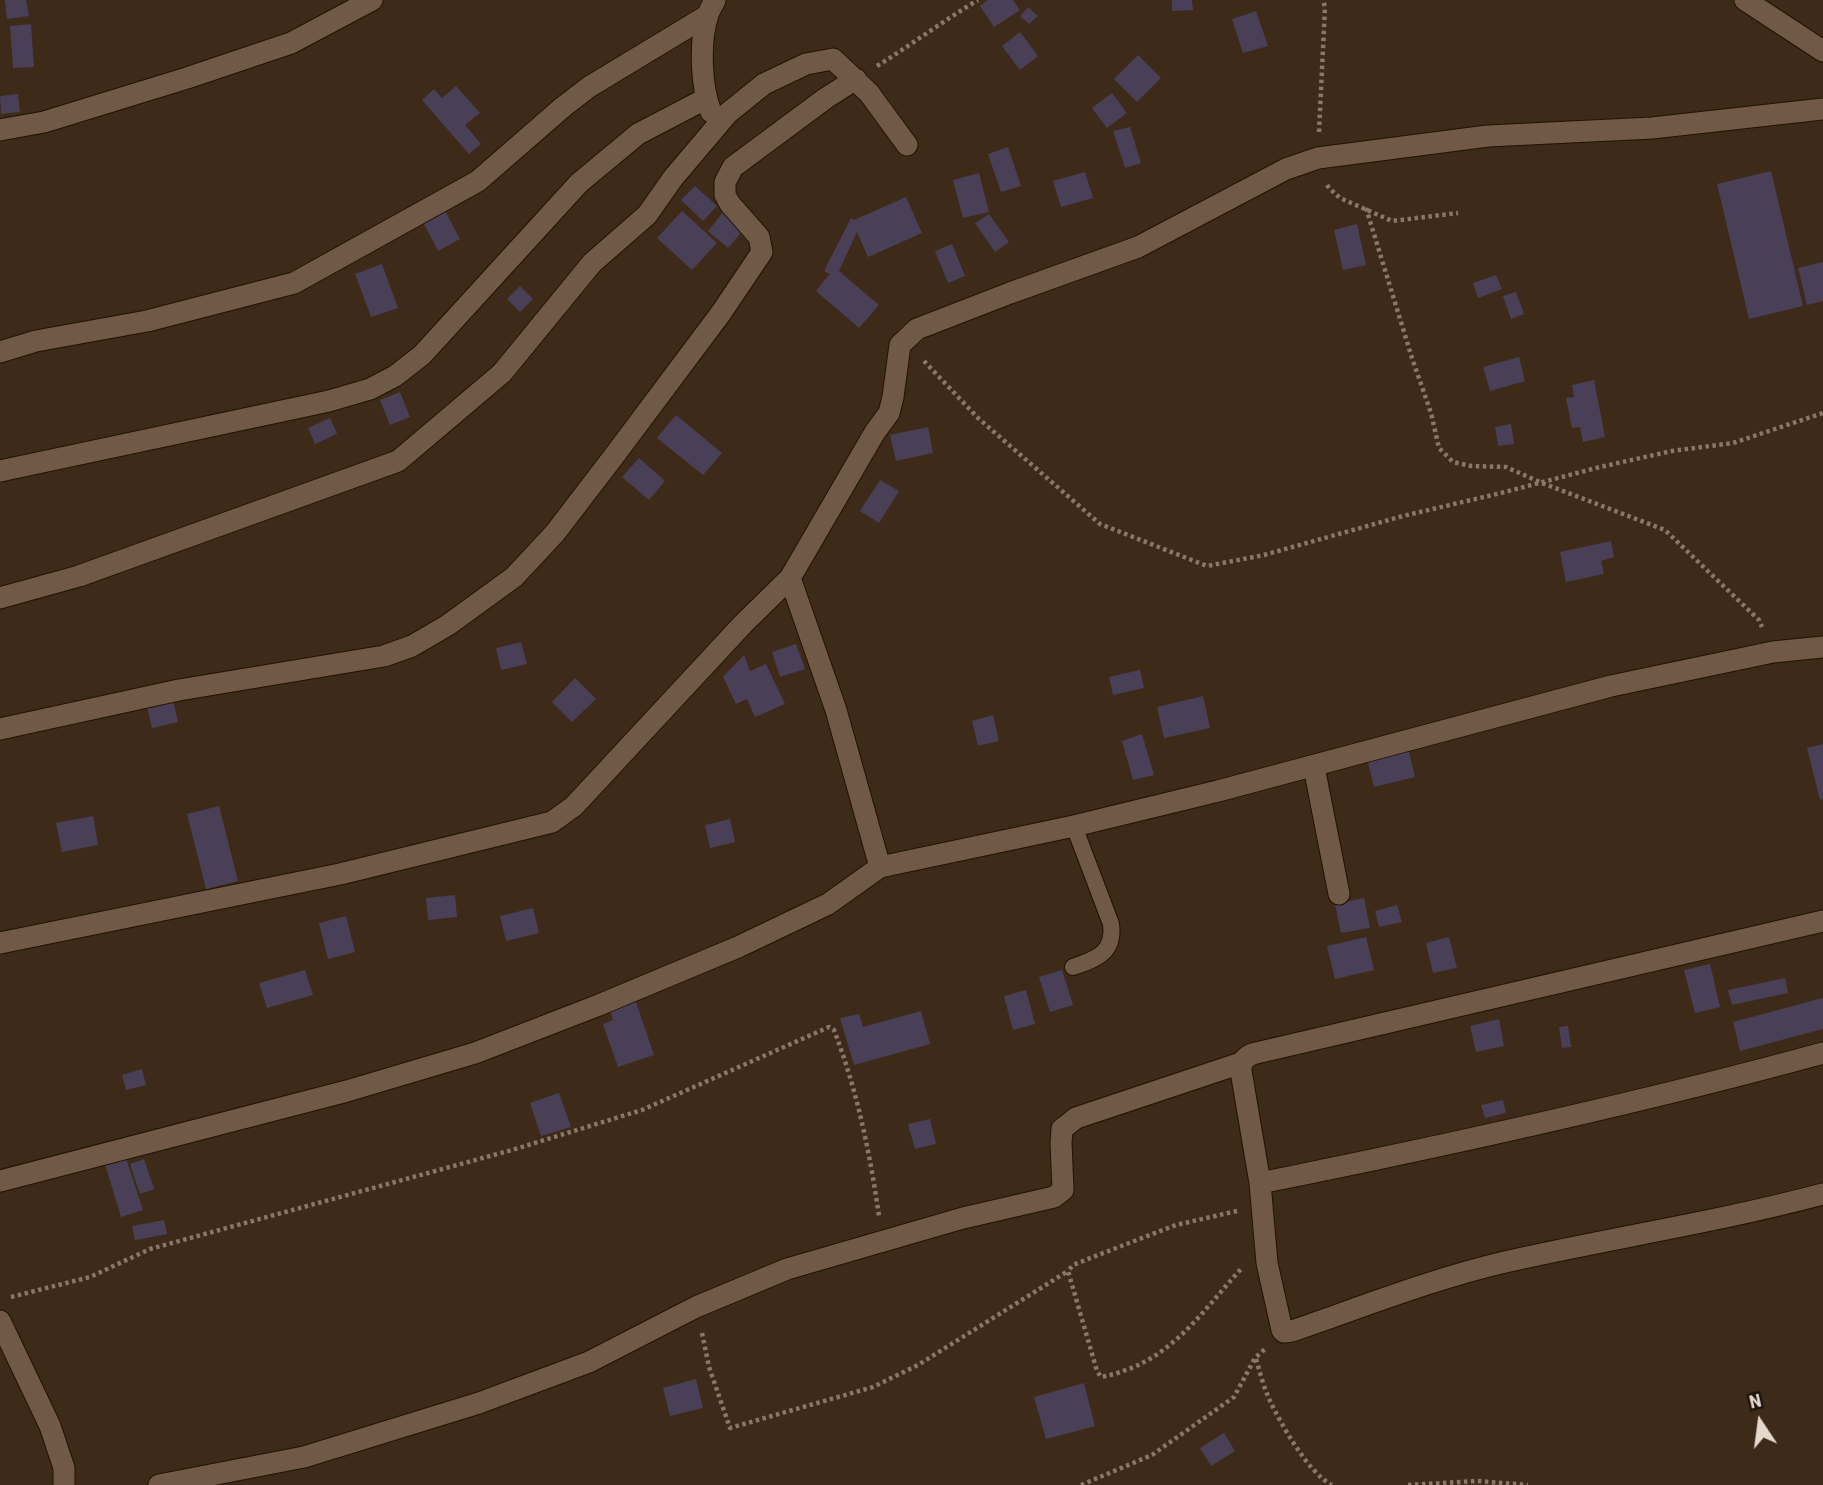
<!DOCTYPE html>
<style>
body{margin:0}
#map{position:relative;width:1823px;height:1485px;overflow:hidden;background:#3d2a18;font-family:"Roboto Condensed",sans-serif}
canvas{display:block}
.north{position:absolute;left:1725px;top:1387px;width:70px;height:70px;-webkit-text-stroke:5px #1d140d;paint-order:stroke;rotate:347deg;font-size:19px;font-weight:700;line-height:28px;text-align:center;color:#e5d8cd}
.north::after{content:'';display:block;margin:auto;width:24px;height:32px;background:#e5d8cd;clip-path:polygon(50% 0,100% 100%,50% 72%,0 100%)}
</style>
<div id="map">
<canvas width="1823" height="1485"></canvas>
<div class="north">N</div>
</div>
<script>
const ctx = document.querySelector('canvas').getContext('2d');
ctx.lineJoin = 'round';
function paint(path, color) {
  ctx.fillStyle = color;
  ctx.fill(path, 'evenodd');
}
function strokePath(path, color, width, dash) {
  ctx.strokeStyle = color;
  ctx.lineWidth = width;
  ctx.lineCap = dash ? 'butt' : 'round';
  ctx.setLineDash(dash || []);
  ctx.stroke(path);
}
const building = new Path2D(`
 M5 0H26L29 16 7 19Z
 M988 0H1013L1020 10 994 27 980 6Z
 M1172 0H1192L1193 10 1172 11Z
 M1028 7 1038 16 1029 24 1020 16Z
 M1256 11 1268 46 1243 53 1232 19Z
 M31 24 34 67 13 68 10 26Z
 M1020 32 1038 56 1020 70 1002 46Z
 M1138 55 1161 78 1137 102 1114 79Z
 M456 86 480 113 465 125 481 144 469 154 422 100 434 89 442 98Z
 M1112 93 1127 113 1107 128 1092 108Z
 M18 94 20 112 1 114 0 96Z
 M1130 127 1141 163 1125 168 1113 131Z
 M1008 147 1021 186 1001 192 988 154Z
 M1771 171 1803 306 1749 319 1717 184Z
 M1085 172 1093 198 1061 207 1053 181Z
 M979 173 989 212 963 218 953 180Z
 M695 186 717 206 703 221 681 200Z
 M906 197 922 233 868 257 857 232 839 271 879 305 859 328 816 291 830 274 824 271 851 218 854 220Z
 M444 209 460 239 438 251 422 220Z
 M682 211 717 243 692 270 657 238Z
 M724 211 745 228 728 248 708 231Z
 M989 214 1009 242 995 252 975 223Z
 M1357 224 1366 265 1343 270 1334 230Z
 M952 244 965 276 948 283 935 251Z
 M1823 262V301L1807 305 1798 268Z
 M382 264 398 308 371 317 355 274Z
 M1496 275 1502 289 1478 298 1473 283Z
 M520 286 533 299 520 312 507 299Z
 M1516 292 1524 314 1511 319 1503 296Z
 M1519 357 1525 381 1490 391 1483 367Z
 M1594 380 1605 437 1583 442 1580 427 1572 428 1566 398 1574 397 1572 385Z
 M400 392 410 417 390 425 380 400Z
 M676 415 722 453 703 475 657 438Z
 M330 418 337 434 315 444 308 428Z
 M1511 424 1514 444 1498 446 1495 427Z
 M928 427 933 453 896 461 890 435Z
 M639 458 665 481 649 500 622 477Z
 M880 480 899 491 879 523 860 511Z
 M1611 541 1614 557 1601 561 1604 574 1566 582 1560 552Z
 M521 642 527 664 501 670 496 648Z
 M796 644 805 669 780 677 772 652Z
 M744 655 750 671 766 664 785 704 755 717 747 699 736 704 723 677Z
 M1140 670 1144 688 1113 695 1109 677Z
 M575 678 596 699 572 722 552 702Z
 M1203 696 1210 728 1164 738 1157 707Z
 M173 700 178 722 152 728 147 706Z
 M993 715 999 741 978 746 972 721Z
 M1142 734 1154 775 1133 780 1122 741Z
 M1823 744V799L1820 800 1807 748Z
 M1408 748 1415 777 1374 787 1367 758Z
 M219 806 238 881 206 889 187 814Z
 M93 816 98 845 62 852 56 823Z
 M730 819 735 842 710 848 705 825Z
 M455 895 457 917 428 920 426 898Z
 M1364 898 1370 928 1341 933 1335 904Z
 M1397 905 1402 922 1379 927 1375 911Z
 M533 908 539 933 506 941 500 916Z
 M346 916 355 952 328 959 319 923Z
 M1366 937 1374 970 1335 979 1327 946Z
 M1449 937 1457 968 1433 973 1426 943Z
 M1710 964 1720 1007 1695 1013 1684 970Z
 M305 970 313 995 267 1008 259 983Z
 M1062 970 1073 1005 1050 1012 1039 977Z
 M1785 978 1788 993 1732 1005 1728 990Z
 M1026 990 1035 1024 1013 1030 1004 996Z
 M634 996 654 1055 618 1067 603 1024 613 1020 608 1005Z
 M1823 998V1029L1740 1051 1733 1022Z
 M921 1011 930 1044 854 1065 840 1018 859 1014 863 1027Z
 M1499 1019 1504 1046 1476 1052 1470 1026Z
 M1568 1026 1571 1047 1562 1048 1559 1027Z
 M142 1069 146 1085 126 1090 122 1075Z
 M559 1093 571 1127 541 1136 530 1103Z
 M1503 1100 1506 1113 1485 1118 1481 1105Z
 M930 1119 936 1144 915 1149 908 1124Z
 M126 1158 143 1210 121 1217 105 1164Z
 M144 1159 154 1189 140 1194 130 1164Z
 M164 1220 167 1234 135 1240 132 1226Z
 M696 1379 703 1408 670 1416 663 1388Z
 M1084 1383 1095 1426 1046 1439 1034 1397Z
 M1224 1433 1235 1451 1211 1466 1200 1448Z`);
const path = new Path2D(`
 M877 66C911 45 943 21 978 0
 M1319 132 1325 7 1323 0
 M1327 185 1330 189 1340 198 1392 221 1458 213
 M1366 208 1412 358 1431 413 1439 448 1453 462 1471 466 1506 467 1542 483 1665 530 1759 620 1762 627
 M924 361 978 418 1100 524 1207 566 1264 555 1403 516 1501 493 1600 467 1672 451 1733 443 1823 413
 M1237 1211 1176 1225 1098 1255 1073 1265 1068 1271 1097 1371 1101 1377C1169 1364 1198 1316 1241 1269
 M11 1297 90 1277 150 1249 512 1150 642 1110 829 1027 834 1030C857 1090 870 1153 879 1216
 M702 1333 709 1367 730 1428 873 1387 918 1365 1068 1271
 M1256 1359C1260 1373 1264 1388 1270 1401 1281 1424 1309 1474 1332 1485
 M1081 1485 1152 1455 1234 1397 1255 1358 1265 1349
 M1408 1485 1477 1481 1528 1485`);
const lane = new Path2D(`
 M1073 967C1096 959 1115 953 1111 924L1074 826`);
const street = new Path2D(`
 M1823 109 1652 128 1488 136 1318 158 1286 169 1138 247 1010 293 917 329 900 345 893 397 889 413 875 432 790 578 836 710 880 867 1074 826 1218 791 1611 686 1773 652 1823 647
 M711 112C701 87 699 41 708 15 709 10 713 5 715 0
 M0 130 44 122 187 78 291 43 372 0
 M0 352 36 341 147 321 294 283 478 181 563 107 589 87 708 15
 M0 471 329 401 370 389 395 376 422 355 579 183 638 134 705 99
 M0 598 79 576 398 461 502 373 592 263 647 215 673 178 728 113 764 84 806 64 833 59 869 93 907 145
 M0 729 179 690 384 656 412 646 448 625 514 577 555 533 614 456 721 313 762 252 759 237 730 204 725 195V182L733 167 826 98 856 79
 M1314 767 1339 894
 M1823 921 1252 1054C1244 1058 1241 1062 1241 1071L1260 1183 1267 1263 1282 1330 1284 1332 1292 1331C1362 1307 1432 1279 1505 1262 1611 1238 1718 1222 1823 1194
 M0 943 340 874 552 822 574 806 743 624 790 578
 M0 1181 347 1091 475 1053 599 1005 738 947 828 904 880 867
 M1260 1183C1449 1145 1637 1104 1823 1053
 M0 1321 50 1426 64 1468V1485
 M159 1485 304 1457 479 1403 589 1362 696 1307 787 1269 963 1218 1054 1197 1063 1190 1061 1143 1062 1129 1076 1118 1241 1063`);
const secondary = new Path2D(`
 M1745 0 1823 51`);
paint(building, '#494057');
strokePath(lane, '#231202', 18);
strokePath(street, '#231202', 23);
strokePath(secondary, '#231202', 23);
strokePath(path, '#897869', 4.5, [3.5, 3.5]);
strokePath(lane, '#705a47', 16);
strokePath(street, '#705a47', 21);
strokePath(secondary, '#705a47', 21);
</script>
